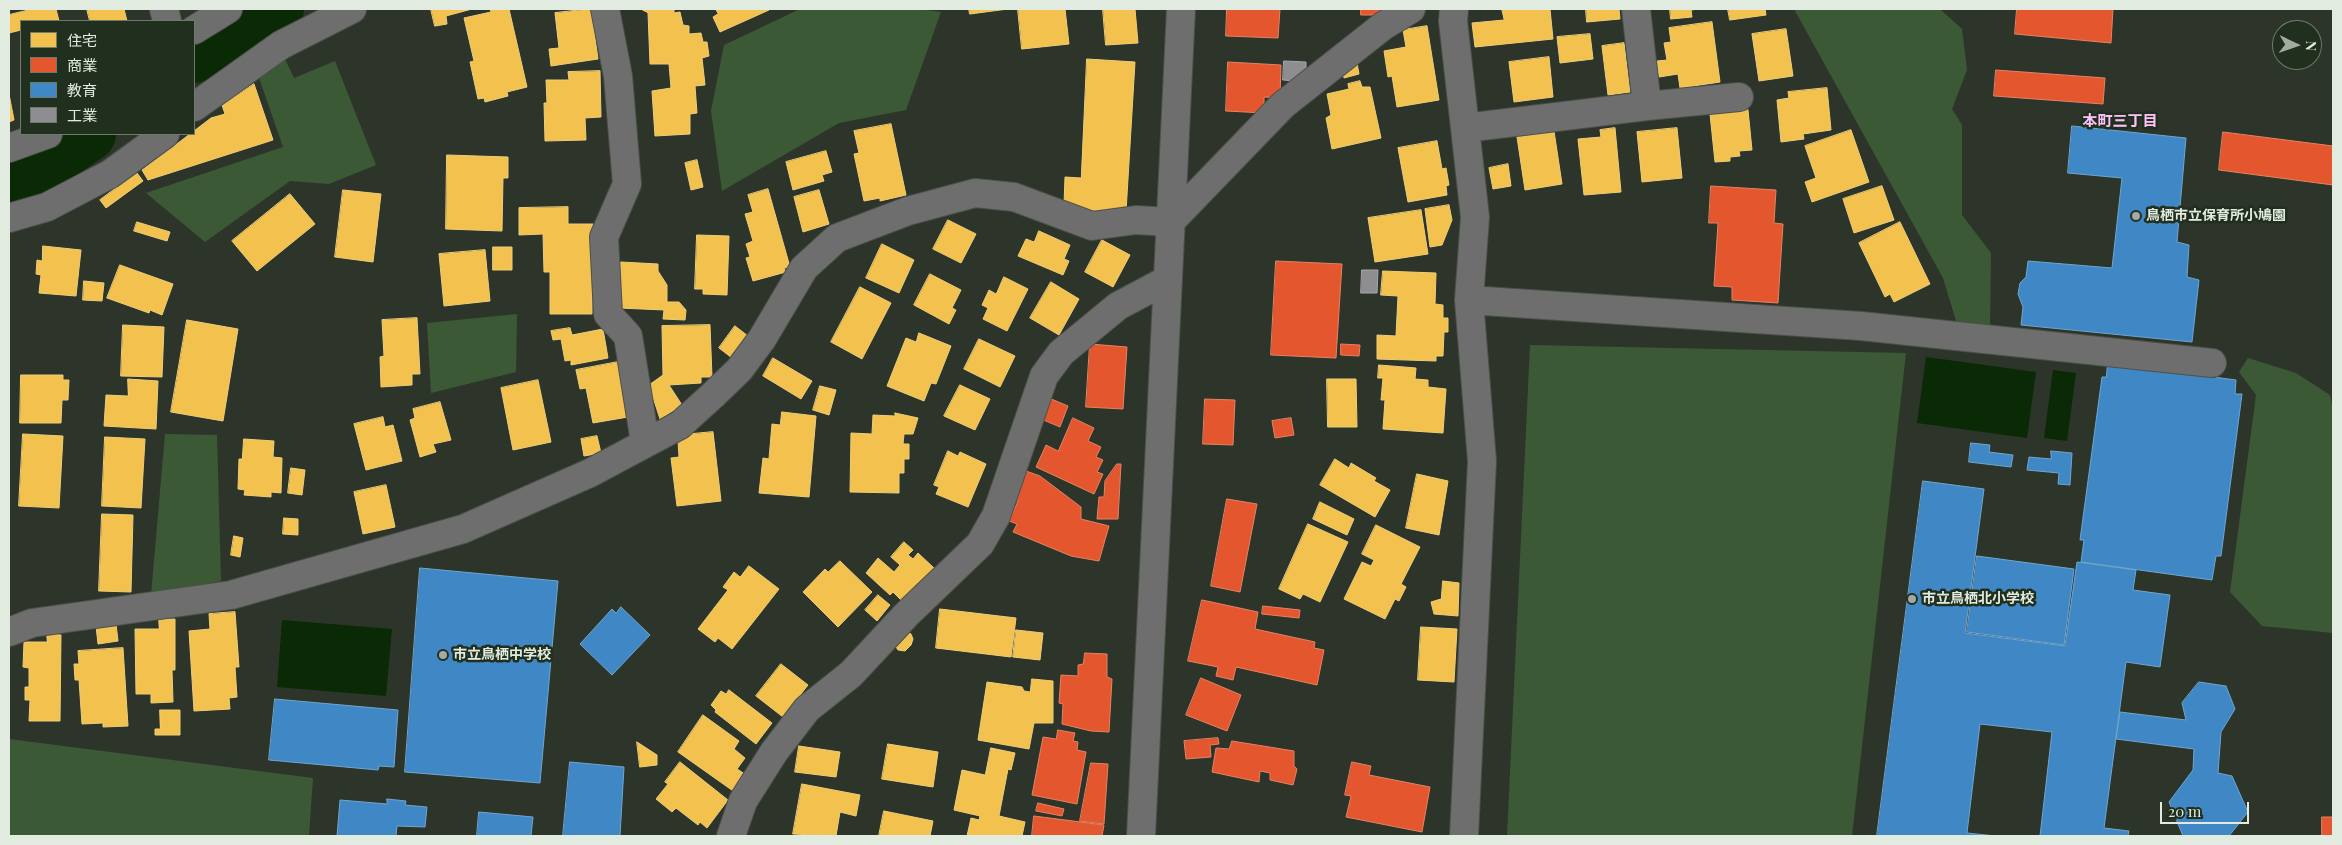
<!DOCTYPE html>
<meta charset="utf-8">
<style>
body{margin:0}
#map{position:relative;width:2342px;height:845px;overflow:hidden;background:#2d352b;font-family:"Playfair Display","Noto Sans JP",serif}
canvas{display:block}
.frame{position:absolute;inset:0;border:10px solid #e2ebe0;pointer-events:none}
.legend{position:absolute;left:20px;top:20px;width:175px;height:115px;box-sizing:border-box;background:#212f1e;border:1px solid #6e7a6c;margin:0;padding:6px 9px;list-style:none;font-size:15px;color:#e2ebe0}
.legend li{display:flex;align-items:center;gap:10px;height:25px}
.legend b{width:25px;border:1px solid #6e7a6c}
.north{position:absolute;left:2272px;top:20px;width:50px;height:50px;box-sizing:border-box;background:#212f1e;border:1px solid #6e7a6c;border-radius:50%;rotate:93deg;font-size:14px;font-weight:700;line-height:20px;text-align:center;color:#e2ebe0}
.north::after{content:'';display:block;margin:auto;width:18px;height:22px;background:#a3aba1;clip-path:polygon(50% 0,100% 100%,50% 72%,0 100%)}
.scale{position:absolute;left:2160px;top:802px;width:89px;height:22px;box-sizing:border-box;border:2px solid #e2ebe0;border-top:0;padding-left:6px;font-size:15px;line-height:18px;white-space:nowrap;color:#e2ebe0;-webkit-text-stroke:4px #212f1e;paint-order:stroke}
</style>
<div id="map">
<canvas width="2342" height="845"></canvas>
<div class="frame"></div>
<ul class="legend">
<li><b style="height:14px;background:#f2c14e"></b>住宅</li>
<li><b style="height:14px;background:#e4572e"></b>商業</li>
<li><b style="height:14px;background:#3f88c5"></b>教育</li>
<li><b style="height:14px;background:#8d8d92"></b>工業</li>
</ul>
<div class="north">N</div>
<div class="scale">20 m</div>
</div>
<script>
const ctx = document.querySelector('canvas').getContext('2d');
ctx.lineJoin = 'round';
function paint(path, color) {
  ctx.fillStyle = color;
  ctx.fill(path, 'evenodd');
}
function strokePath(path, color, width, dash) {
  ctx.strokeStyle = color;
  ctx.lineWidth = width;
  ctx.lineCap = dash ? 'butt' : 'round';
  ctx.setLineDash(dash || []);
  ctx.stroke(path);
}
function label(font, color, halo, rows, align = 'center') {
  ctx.font = font + ' "Playfair Display","Noto Sans JP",serif';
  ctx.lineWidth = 5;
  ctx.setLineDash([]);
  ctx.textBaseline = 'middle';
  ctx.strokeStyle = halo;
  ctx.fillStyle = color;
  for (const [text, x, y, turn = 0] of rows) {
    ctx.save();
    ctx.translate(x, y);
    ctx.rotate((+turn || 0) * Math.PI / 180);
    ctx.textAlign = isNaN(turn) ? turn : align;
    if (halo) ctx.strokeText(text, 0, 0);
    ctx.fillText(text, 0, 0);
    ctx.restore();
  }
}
const green = new Path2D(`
 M800 9H919L941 12 906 110 839 123 722 191 711 111 724 45Z
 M1794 9H1940L1962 29 1967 70 1952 109 1962 125V215L1991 253 1990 328 1957 324 1943 278Z
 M283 55 294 78 335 61 376 165 329 184 290 181 205 242 146 193 283 147 257 72Z
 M517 314 516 372 431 393 427 323Z
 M1530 345 1906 353 1852 836H1507Z
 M2248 358 2296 373 2330 395 2333 409V633L2262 626 2230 592 2256 395 2239 372Z
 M165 434 217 435 221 581 151 595Z
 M9 739 313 778 309 836H9Z`);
const water = new Path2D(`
 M1926 357 2036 372 2027 438 1917 423Z
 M2053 370 2076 373 2067 441 2044 438Z
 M282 620 392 629 386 696 277 687Z`);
const homes = new Path2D(`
 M33 9H56L59 21H21V30L9 33V15Z
 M87 9H124L127 21H90Z
 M431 9H472L446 16 447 24 435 26Z
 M490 9H509L527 87 507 92 508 96 485 102 484 98 478 99 470 62 474 61 464 18 491 12Z
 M591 9 598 59 551 66 549 49 559 48 555 13Z
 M641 9H674V13L680 12 683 25 689 26V34L701 33 703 42H707L709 56 702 58 705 85 695 86 697 113 690 114V134L655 136 652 91 671 88 669 64H650L648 13Z
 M716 9H768L769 10 720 32 713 17 718 14Z
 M969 9H1008L970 14Z
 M1018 9H1065L1069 44 1022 49Z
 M1103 9H1135L1138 43 1106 45Z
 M1502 9H1550L1553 39 1475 47 1472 23 1504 20Z
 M1586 9H1619L1620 19 1587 22Z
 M1670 9H1699L1691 10 1692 17 1671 19Z
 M1728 9H1765L1766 15 1730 20Z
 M1712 22 1720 82 1680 88 1678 74 1659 77 1657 61 1667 60 1664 43 1671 42 1669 28Z
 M1427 26 1439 100 1397 107 1392 76 1388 77 1384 51 1406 47 1403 30Z
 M1786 29 1793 76 1759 81 1752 34Z
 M1590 34 1593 59 1560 63 1557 37Z
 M1624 43 1630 92 1608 95 1602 46Z
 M1549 57 1553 97 1514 102 1509 62Z
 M1087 59 1135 62 1126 212 1072 209 1064 205 1065 177 1081 178Z
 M1357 63 1359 74 1344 78 1342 67Z
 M600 71 601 117 585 118 586 140 545 141 544 103H547L546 80H569L568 72Z
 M1360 81 1362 87H1370L1381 138 1332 149 1326 118 1331 115 1327 94 1349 89 1348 84Z
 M254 84 273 140 148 180 142 170 190 134H194V131L211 118 225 114 222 105Z
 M1827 88 1831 130 1803 134 1804 139 1781 142 1777 100 1789 98 1788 92Z
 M9 94 14 120 9 122Z
 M1748 110 1752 150 1739 151 1740 156 1730 157V161L1715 162 1710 114Z
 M891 124 906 195 880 201V198L864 201 854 154 859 153 854 131Z
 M1615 128 1621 192 1584 195 1578 139 1601 137 1600 130Z
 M1677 128 1682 178 1642 182 1637 132Z
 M1851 130 1869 182 1812 202 1805 182 1816 178 1805 146Z
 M1554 131 1562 184 1525 190 1517 137Z
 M1437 141 1442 169 1446 168 1449 185 1446 186 1447 195 1408 202 1398 148Z
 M826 151 832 172 822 175 824 181 793 190 786 162Z
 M447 155 508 157V178H503L502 231 446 229Z
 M697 160 703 187 691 190 685 163Z
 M1508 164 1511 186 1493 189 1489 168Z
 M137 173 143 181 106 208 100 200Z
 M1882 186 1894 220 1854 233 1843 199Z
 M768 189 790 267 784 268 786 272 753 281 746 258 750 257 746 244 753 241 745 214 753 212 748 195Z
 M343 190 381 194 373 262 335 257Z
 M819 190 829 224 803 232 794 197Z
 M290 194 315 224 257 271 232 241Z
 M1449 205 1452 220 1442 245 1430 247 1425 209Z
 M568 207V224H593L592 314H550V272H544L543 234 519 235V208Z
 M1421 210 1428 254 1375 262 1368 218Z
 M948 220 976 234 961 263 933 249Z
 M137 222 170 232 167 241 134 231Z
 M1900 222 1930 284 1894 302 1890 294 1885 297 1859 243Z
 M1039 231 1070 245 1064 259 1069 261 1063 275 1018 256 1026 239 1034 242Z
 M697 235 729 236 727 295 703 294V289H695Z
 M1102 240 1130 255 1113 287 1085 272Z
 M882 244 914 260 899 293 866 278Z
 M43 246 81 250 76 296 39 293 41 275 36 274 37 260 42 261Z
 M493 247H512V270H493Z
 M485 250 490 301 444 306 439 254Z
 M621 262 658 264V271L667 285V302H679L686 310 685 320 663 319 664 310 619 308Z
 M120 265 173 284 162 315 150 310 149 313 107 298Z
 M1383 271 1436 273 1435 304 1443 305V318H1448V332H1444L1443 356H1436V361L1377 359V335L1396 336 1398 296 1381 295Z
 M930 274 961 290 952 308 956 310 949 324 914 305Z
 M1004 277 1028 289 1007 331 983 319 988 308 982 305 989 290 996 294Z
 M84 281 104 283 102 301 83 300Z
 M1051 282 1079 299 1059 335 1030 318Z
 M860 287 891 303 862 359 831 342Z
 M417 318 420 374H412V385L381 387 380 357 384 356 382 320Z
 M187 320 238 329 223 421 171 412Z
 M123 325 164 327 162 377 121 376Z
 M710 325 712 377H701V383L669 385 682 405 660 419 649 385 663 375 662 326Z
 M735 326 748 336 732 358 719 348Z
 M570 328 572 335 603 329 608 358 571 365V360L565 361 561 339 553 340 551 331Z
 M919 333 951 346 936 384 931 383 924 401 887 386 906 338 916 342Z
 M979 339 1015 356 1000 387 964 369Z
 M773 358 812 381 801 399 763 376Z
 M618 362 628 417 593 423 586 388 580 389 576 370Z
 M1379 365 1416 368 1415 379 1428 380V387L1446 389 1443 433 1383 429 1385 400H1381L1383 378H1378Z
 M21 375H63V380H69L68 400H62L61 423H20Z
 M128 379 158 381 156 429 104 426 106 395 128 396Z
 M1327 379H1356L1357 427H1328Z
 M538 380 551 442 513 450 501 388Z
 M960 385 990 399 975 430 944 416Z
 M820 386 836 390 829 415 813 410Z
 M440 402 451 440 433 444 436 452 420 457 410 420 415 418 413 409Z
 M782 412 816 416 809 497 759 493 763 458 769 459 772 424 780 425Z
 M895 413 918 418 913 434H904L903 444H909V459H904V473H899V493L850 492 851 433 872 434 873 415 895 416Z
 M383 417 385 427 393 425 402 461 366 470 354 424Z
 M713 432 721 501 677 506 671 458 679 457 678 441 682 440V435Z
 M23 434 63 436 59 508 19 506Z
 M597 436 601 453 584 456 581 439Z
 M105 437 145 439 141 508 102 506Z
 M244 439 274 441 273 457 282 458 281 493 271 492V497L244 495 245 490 238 489 239 459H242Z
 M948 451 958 456 960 452 986 464 968 507 936 494 939 487 934 485Z
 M1335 459 1349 468 1351 463 1376 478 1374 481 1390 490 1375 517 1320 485Z
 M291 468 305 470 302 495 288 493Z
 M1417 474 1448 481 1439 535 1406 528Z
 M386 485 395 527 363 534 354 492Z
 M1320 502 1354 519 1347 535 1313 519Z
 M102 514 133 515 131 592 99 591Z
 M284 518 298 519V535L283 534Z
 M1308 524 1348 542 1320 602 1303 594 1300 599 1279 589Z
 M1376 525 1420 547 1401 584 1406 587 1399 601 1395 599 1385 619 1344 599 1362 562 1371 566 1374 560 1362 554Z
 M234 536 243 538 240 557 231 555Z
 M904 542 913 550 908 555 913 559 918 553 934 568 904 603 893 592 890 595 866 573 878 558 894 572 900 565 891 557Z
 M840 561 872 592 838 627 803 592 825 569 828 572Z
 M749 566 779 589 732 649 718 638 715 642 698 629 728 590 723 587 734 572 740 577Z
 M1443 581 1459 583 1458 616 1434 614 1431 602 1441 599Z
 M878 595 890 605 877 621 865 610Z
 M940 609 1016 618 1011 657 936 648Z
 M235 612 239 667H235L237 697 229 698 230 709 194 711 189 631 210 629 209 614Z
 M159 619H175V670H172L173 702 151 703V694H136L135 629H159Z
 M116 624 118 641 98 644 96 626Z
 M1421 627 1457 629 1454 682 1418 680Z
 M1016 630 1043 633 1040 660 1013 657Z
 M906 631 911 634 913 639 911 645 905 651 898 650 894 644Z
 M47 634 61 635 60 721H29L30 700H25V687H29V668L23 667 24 642H47Z
 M123 648 128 726 103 727V723L82 724 79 680H75L74 664H79L78 651Z
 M781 664 808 685 783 717 756 696Z
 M1032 679 1053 681V723H1034L1029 749 978 740 987 682 1022 687 1024 691 1030 692Z
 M729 690 772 723 756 744 715 712 716 710 711 705 721 691 726 694Z
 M160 710H180V735H155V729H160Z
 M703 715 739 741 734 749 745 758 737 769 748 776 736 793 678 752Z
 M637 742 657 755V765L640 767Z
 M888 744 938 752 933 787 882 779Z
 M799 746 840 752 836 777 795 772Z
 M991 748 1015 753 1011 770 1008 769 999 816 1025 822 1022 836H967L971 818 979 820 980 816 954 810 962 770 985 775Z
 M680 762 728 800 707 828 700 822 698 825 676 808 672 812 656 799 668 784 665 782Z
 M802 784 860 795 856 816 840 812 836 836 793 834Z
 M884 811 933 821 930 836H879Z`);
const shops = new Path2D(`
 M1227 9H1280L1278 38 1226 36Z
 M1361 9H1384V15H1361Z
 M2017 9H2113L2111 43 2015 34Z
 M1228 62 1281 65 1280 98 1264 97V113L1226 111Z
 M1996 70 2105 78 2103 104 1994 96Z
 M2223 132 2333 146V185L2219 170Z
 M1711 186 1776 190 1774 223 1783 224 1778 303 1732 300V287L1714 286 1718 223H1709Z
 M1276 261 1342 264 1336 358 1271 355Z
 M1090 344 1127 347 1123 409 1086 407Z
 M1341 344 1360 345 1359 356 1341 355Z
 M1049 398 1068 406 1060 427 1041 419Z
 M1205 399 1235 400 1233 445 1203 444Z
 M1073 418 1094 428 1088 441 1101 447 1096 457 1103 460 1097 472 1103 474 1094 494 1036 467 1046 445 1058 451Z
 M1291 418 1294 435 1275 438 1272 421Z
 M1117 464H1121L1118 519H1097L1099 497H1104L1105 481Z
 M1026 471 1040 476 1081 507V519L1109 526 1099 561 1071 556 1013 532 1017 524 1009 521 1018 501 1014 500Z
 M1227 499 1257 504 1240 592 1211 586Z
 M1202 600 1258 612 1255 629 1315 642 1314 648 1324 650 1317 685 1236 667 1233 680 1216 676 1218 667 1188 661Z
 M1263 606 1300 610 1299 618 1262 614Z
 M1085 653 1107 654V677L1112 679 1109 732 1091 731 1062 724 1063 704 1059 703 1061 675 1078 676V665L1083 664Z
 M1201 678 1241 695 1227 731 1186 715Z
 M1058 730 1075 733 1073 741 1078 742 1077 750 1086 752 1077 804 1032 795 1043 737 1056 739Z
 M1218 738 1219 744 1210 745 1211 757 1186 759 1184 741Z
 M1232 741 1294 751V766L1297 769 1293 785 1270 780V773L1260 771 1259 782 1212 772 1216 748 1229 749Z
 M1352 762 1371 766 1369 775 1430 787 1422 832 1346 817 1351 796 1345 795Z
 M1091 763 1108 764 1104 824 1080 821Z
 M1038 803 1064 809 1062 816 1036 811Z
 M1034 816 1104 825 1102 836H1032Z
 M2322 817H2333V836H2322Z`);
const schools = new Path2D(`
 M2072 126 2186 138 2177 242 2189 245 2187 277 2199 280 2192 342 2021 325 2023 307 2018 294 2020 283 2026 277 2028 261 2112 268 2122 178 2068 173Z
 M2108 363 2236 380 2235 394H2242L2221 556H2216L2212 580 2081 562 2084 540H2080L2102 377H2106Z
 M1971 443 1990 445 1989 452 2013 455 2011 467 1969 462Z
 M2051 451 2072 453 2070 485 2058 484 2059 473 2027 470 2029 457 2051 459Z
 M1923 481 1984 489 1965 633 2065 646 2077 562 2136 570 2133 590 2170 595 2160 667 2126 662 2104 828 2129 831 2128 836H2040L2052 732 1980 724 1967 833 1996 836H1877Z
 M1977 556 2074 569 2064 645 1967 632Z
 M420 568 558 581 540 783 405 772Z
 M621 607 650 635 612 675 580 644 612 609 616 613Z
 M2199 682 2226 686 2235 709 2221 732 2218 773 2232 776 2248 812 2229 836H2183L2169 802 2193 770 2194 749 2116 739 2120 712 2186 720 2182 703Z
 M275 699 398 710 394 767 379 766 378 770 269 760Z
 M570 762 624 767 620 836H563Z
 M387 799 406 801 405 805 427 807 425 827 397 826 396 836H337L340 800 387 804Z
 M479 812 533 817 531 836H477Z`);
const industry = new Path2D(`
 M1284 61 1306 62V71L1296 81 1283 80Z
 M1362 270H1378L1377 293H1361Z`);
const river = new Path2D(`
 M194 56 245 20 277 9
 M9 178 37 169 89 134`);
const minor = new Path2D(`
 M164 9 167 21
 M605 9 618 76 627 184 604 237 608 314 628 336 645 442
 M1454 9 1453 21 1475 217 1469 300 1482 461 1464 836
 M1636 9 1647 106
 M194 30 228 9
 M194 107 281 45 352 9
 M1465 128 1647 106 1739 97
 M9 148 48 134
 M9 218 47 207 110 174 165 134
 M1469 300 1861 326 2212 363
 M9 632 32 623 231 595 463 529 590 473 680 425 713 395 739 370 762 339 804 268 837 238 908 211 975 193 1014 197 1092 226 1136 220 1170 222 1283 105 1383 26 1411 9
 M731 836 743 801 774 752 807 709 851 674 906 615 980 544 996 516 1044 376 1061 353 1118 306 1167 280
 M1141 836 1181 9`);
const markers = [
 [2136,216,5,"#a3aba1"],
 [1912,599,5,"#a3aba1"],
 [443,655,5,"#a3aba1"]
];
const poiNames = [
 ["鳥栖市立保育所小鳩園",2146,216],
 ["市立鳥栖北小学校",1922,599],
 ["市立鳥栖中学校",453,655]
];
const neighbourhoodNames = [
 ["本町三丁目",2120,121]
];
paint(green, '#3c5935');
paint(water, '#0a2905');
paint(homes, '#f2c14e');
strokePath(homes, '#edce7a', 1);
paint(shops, '#e4572e');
strokePath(shops, '#e38363', 1);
paint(schools, '#3f88c5');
strokePath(schools, '#70a6cd', 1);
paint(industry, '#8d8d92');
strokePath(industry, '#a6a9a9', 1);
strokePath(river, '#0a2905', 54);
strokePath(minor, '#4b5149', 30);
strokePath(minor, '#6f6e6f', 28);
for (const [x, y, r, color] of markers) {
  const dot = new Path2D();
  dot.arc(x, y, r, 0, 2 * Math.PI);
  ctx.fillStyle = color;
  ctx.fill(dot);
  strokePath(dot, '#212f1e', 2);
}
label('bold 14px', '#e2ebe0', '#212f1e', poiNames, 'left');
label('bold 15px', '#fec2fa', '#212f1e', neighbourhoodNames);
</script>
